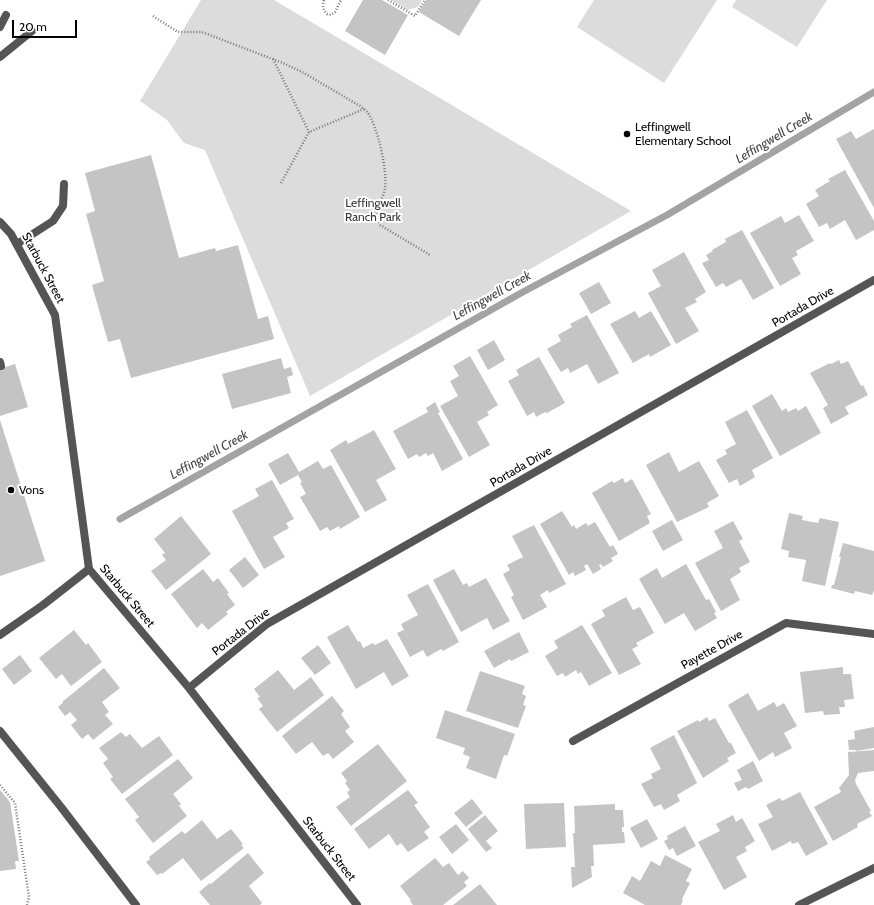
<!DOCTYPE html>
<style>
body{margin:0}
#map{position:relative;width:874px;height:905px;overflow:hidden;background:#fff;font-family:Cabin,sans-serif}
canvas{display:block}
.scale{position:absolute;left:12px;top:20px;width:65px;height:18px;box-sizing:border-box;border:2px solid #000;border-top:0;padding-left:5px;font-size:12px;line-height:14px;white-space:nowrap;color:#000;-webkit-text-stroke:3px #fff;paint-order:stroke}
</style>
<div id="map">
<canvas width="874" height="905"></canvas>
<div class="scale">20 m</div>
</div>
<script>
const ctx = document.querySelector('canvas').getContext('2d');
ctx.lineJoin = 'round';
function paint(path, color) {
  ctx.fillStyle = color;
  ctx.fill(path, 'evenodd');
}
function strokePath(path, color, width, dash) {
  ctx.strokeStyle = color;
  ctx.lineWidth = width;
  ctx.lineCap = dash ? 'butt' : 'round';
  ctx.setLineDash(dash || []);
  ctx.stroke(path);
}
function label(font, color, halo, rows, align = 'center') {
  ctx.font = font + ' Cabin,sans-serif';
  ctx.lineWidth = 4;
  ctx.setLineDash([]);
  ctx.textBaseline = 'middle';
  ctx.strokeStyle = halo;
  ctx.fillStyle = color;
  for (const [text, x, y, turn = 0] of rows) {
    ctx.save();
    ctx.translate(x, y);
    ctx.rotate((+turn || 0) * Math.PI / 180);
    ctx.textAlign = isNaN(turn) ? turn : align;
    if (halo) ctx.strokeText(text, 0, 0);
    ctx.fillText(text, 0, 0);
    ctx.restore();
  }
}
const green = new Path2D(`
 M201 0H274L631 211 310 396 205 150 184 143 167 120 140 101Z
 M391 0H422L418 7 407 10Z
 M594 0H717L664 83 577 27Z
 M736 0H827L797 47 732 7Z`);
const stream = new Path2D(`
 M120 519 521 293 667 215 874 92`);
const building = new Path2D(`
 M363 0H382L408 15 385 55 345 31Z
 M426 0H481L459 36 419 12Z
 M874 129V208L836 139 851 131 856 139Z
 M151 155 179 258 215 248 216 251 238 245 258 319 268 316 274 339 131 378 120 339 108 342 92 285 104 281 86 214 95 211 85 173Z
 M845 170 874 221V230L856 240 845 220 830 229 827 223 819 227 806 204 819 196 815 190 830 181 828 179Z
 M799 215 814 241 796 251 798 255 792 258 801 274 780 286 750 233 781 216 785 223Z
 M742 230 774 288 753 300 741 279 726 287 723 283 716 287 702 263 709 260 706 255 713 251 712 250 726 242 725 239Z
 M684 252 706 292 695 299 697 302 685 308 699 331 676 344 648 293 661 286 652 270Z
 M599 282 611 303 591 314 579 293Z
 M635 311 639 318 651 311 671 345 650 357 649 354 633 363 610 324Z
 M587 315 619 373 598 384 587 364 570 373 568 368 561 372 547 349 561 341 558 335 572 327 570 324Z
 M494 340 505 360 488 370 477 350Z
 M470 356 498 405 487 412 489 415 477 422 490 445 469 457 440 406 458 396 450 381 459 376 453 366Z
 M539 357 565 403 547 413 545 412 536 417 534 412 527 416 508 381 519 375 516 370Z
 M281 358 284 369 291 367 293 375 287 377 291 393 232 409 222 374Z
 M839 360 841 364 848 361 861 386 863 385 868 395 845 407 849 414 831 424 823 408 828 405 810 373 830 363 831 364Z
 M15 364 28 407 0 416V369Z
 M772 394 782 411 786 408 788 412 796 408 798 411 806 406 821 433 780 456 752 406Z
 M435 402 440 412 438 413 463 459 442 471 433 453 428 456 426 453 419 457 417 454 408 459 393 431 428 412 426 408Z
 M747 410 773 458 752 470 755 477 740 486 737 479 729 483 716 460 727 454 725 450 736 444 725 422Z
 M0 420 45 561 0 576Z
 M374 430 396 469 376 480 387 500 365 512 330 450 346 440 348 444Z
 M669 452 679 472 699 461 719 496 707 503 709 507 677 522 646 465Z
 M288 453 299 472 318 461 323 469 331 465 360 517 340 529 339 526 330 531 327 527 320 531 300 497 306 494 300 483 302 482 298 475 280 485 268 464Z
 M623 478 625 483 632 479 651 514 647 516 650 523 619 541 592 493 612 481 614 483Z
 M272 480 294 519 286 523 289 528 273 537 285 557 264 569 232 511 259 496 255 489Z
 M562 511 572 527 574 525 576 529 586 523 588 526 595 522 610 547 613 545 618 554 611 558 613 561 603 567 601 564 599 565 601 569 593 574 587 564 584 566 586 570 575 576 573 572 569 575 540 524Z
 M789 513 803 516 802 520 818 523 820 518 839 522 825 586 802 581 806 560 788 557 789 551 781 549Z
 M181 516 211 554 166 590 151 571 166 560 162 555 165 553 154 539Z
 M672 520 683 540 663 551 652 531Z
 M733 521 743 539 739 541 750 562 739 568 741 572 730 579 740 600 721 611 695 563 723 548 714 531Z
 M534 525 566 584 549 593 548 590 540 595 547 607 523 620 511 597 514 595 503 574 510 570 507 565 523 557 512 536Z
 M843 543 874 551V590L872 595 855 591 854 594 831 588 832 585H834L841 557H839Z
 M245 557 259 575 243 588 229 570Z
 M686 564 706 600 709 599 716 612 714 613 717 618 695 631 684 613 665 624 639 579 657 568 662 578Z
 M203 569 213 582 218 578 229 593 227 594 235 605 226 612 228 614 208 630 202 623 197 628 171 594Z
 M454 569 463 585 467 583 469 587 486 578 510 621 493 630 487 618 461 632 433 580Z
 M428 584 459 642 443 651 441 649 427 657 423 650 410 657 397 633 404 630 401 624 418 615 407 595Z
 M626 597 633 610 640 607 654 633 636 643 638 646 632 649 641 664 619 675 591 624 605 616 602 610Z
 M348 625 358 642 360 641 363 648 373 643 375 645 387 639 409 676 392 686 384 672 356 689 327 637Z
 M582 625 612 673 589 686 581 672 578 674 576 670 565 677 563 673 557 676 545 656 558 648 554 641Z
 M74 630 86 645 88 643 102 662 71 686 62 674 56 679 39 658Z
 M519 632 529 652 511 661 510 659 494 668 484 651Z
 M318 645 331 663 315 675 301 658Z
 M20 655 32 671 14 685 2 669Z
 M843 667V674H851L854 699 844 700 845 707H839L840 714 824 715 823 711 805 713 800 672Z
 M104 668 120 688 102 702 109 712 105 715 113 724 93 740 88 734 82 739 71 725 77 720 70 712 65 716 58 707 63 703 62 702Z
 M278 670 294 690 311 677 324 695 277 732 259 709 263 706 257 698 260 697 254 689Z
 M480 671 525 686 522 694 526 696 523 705 526 706 518 728 466 711Z
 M748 693 758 711 774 702 777 707 784 703 797 726 784 733 792 748 775 757 773 752 759 761 728 705Z
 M332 696 344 711 341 714 350 727 345 731 354 742 333 759 328 753 323 756 312 742 296 754 282 736Z
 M445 710 515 734 507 756 504 755 496 779 466 768 470 757 463 754 465 748 436 738Z
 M707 717 709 721 715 718 729 743H731L736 753 727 758 729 761 703 778 677 731 698 720 699 722Z
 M874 727V748L856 751V750H849L848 740 855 739 854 731Z
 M121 732 126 737 130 734 142 748 159 736 173 755 122 794 110 779 113 777 103 763 108 759 99 748Z
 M674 735 697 783 677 795 680 801 664 810 661 804 654 807 641 784 653 778 651 774 661 769 650 748Z
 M378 744 407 781 351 826 336 807 350 797 347 792 350 790 345 783 347 781 341 773Z
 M874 750V771L858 773 855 780 856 784 871 811 869 812 872 816 857 824 858 827 833 841 814 807 841 792 839 788 849 775 848 752Z
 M178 759 193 778 173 794 181 804 179 806 187 816 153 843 135 820 139 817 125 799Z
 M753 761 763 781 748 789 746 787 738 791 734 783 742 780 737 770Z
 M0 790 10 802 19 861H15L16 869 0 871Z
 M408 790 418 803 414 805 430 827 424 832 429 838 408 852 401 843 397 846 389 834 369 849 354 829Z
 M800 792 828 844 806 856 798 842 792 844 791 841 772 851 758 824 773 817 766 805 780 798 782 801Z
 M472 799 483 813 466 827 454 813Z
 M564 803 566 847 526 849 524 804Z
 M615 804V810H623L624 827H622V832H624L625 843 593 845 594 866H591L592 877 572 888 571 867H575L573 833H575L574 806Z
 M485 815 498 831 486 841 492 848 486 852 468 829Z
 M733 815 736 822 742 818 755 841 745 847 747 851 736 857 747 877 724 890 698 842 720 831 716 824Z
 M647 819 658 839 641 848 630 828Z
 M202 820 217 839 231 829 243 844 241 845 244 848 201 881 183 858 162 874 161 873 157 875 146 862 150 859 149 857 182 831 185 834Z
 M456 824 469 840 452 854 439 837Z
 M685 826 696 846 677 856 673 848 669 850 664 841 668 839 667 836Z
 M248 853 264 873 249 886 262 903 260 905H210L199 892 210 883 211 884Z
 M665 855 692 869 686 881 690 883 682 899 683 900 681 905H645L623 893 632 876 640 881 651 861 660 866Z
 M435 858 443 867 449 863 458 875 463 871 469 878 464 882 467 886 443 905H413L410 901 411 900 400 886Z
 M480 884 497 905H453Z`);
const path = new Path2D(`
 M324 0C322 6 323 10 327 14L331 15 335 12 341 0
 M388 0 415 16 425 0
 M153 16 178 32H202L283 63 304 73 360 106C362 108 366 110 367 112 377 123 388 173 385 188 384 196 379 204 375 211L380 225 430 255
 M273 59 309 132
 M281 183 309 132 364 109
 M0 785 15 803 29 897 27 905`);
const service = new Path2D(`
 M0 27 6 15
 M0 57 32 31
 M17 244 53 221 63 206 64 184
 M0 362 1 366
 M0 635 43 605 89 569
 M0 731 61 807 136 905`);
const minor = new Path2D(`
 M0 222 11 234 55 315 89 569 189 688 357 905
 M189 688 267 624 874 280
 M573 741 786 623 874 634
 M799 905 874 868`);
const markers = [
 [627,134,4,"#000"],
 [11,490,4,"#000"]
];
const poiNames = [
 ["Leffingwell",635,127],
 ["Elementary School",635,141],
 ["Vons",19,490]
];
const parkNames = [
 ["Leffingwell",373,203],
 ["Ranch Park",373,217]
];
const streetNames = [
 ["Starbuck Street",43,268,62],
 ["Portada Drive",803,307,-30],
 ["Portada Drive",521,467,-30],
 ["Starbuck Street",127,596,50],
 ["Portada Drive",241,632,-38],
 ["Payette Drive",712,650,-29],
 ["Starbuck Street",329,849,52]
];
const waterNames = [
 ["Leffingwell Creek",774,138,-31],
 ["Leffingwell Creek",492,296,-29],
 ["Leffingwell Creek",209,455,-29]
];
paint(green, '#dcdcdc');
strokePath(stream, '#a3a3a3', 7);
paint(building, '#c4c4c4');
strokePath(path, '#777', 2.5, [1, 2]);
strokePath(service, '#555', 8);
strokePath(minor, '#555', 8);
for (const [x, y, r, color] of markers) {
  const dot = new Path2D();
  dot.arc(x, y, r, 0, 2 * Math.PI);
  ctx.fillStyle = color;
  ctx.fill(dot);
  strokePath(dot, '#fff', 1.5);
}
label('12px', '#000', '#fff', poiNames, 'left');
label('12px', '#333', '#fff', parkNames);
label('12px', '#000', '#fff', streetNames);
label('italic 13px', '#444', '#fff', waterNames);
</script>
